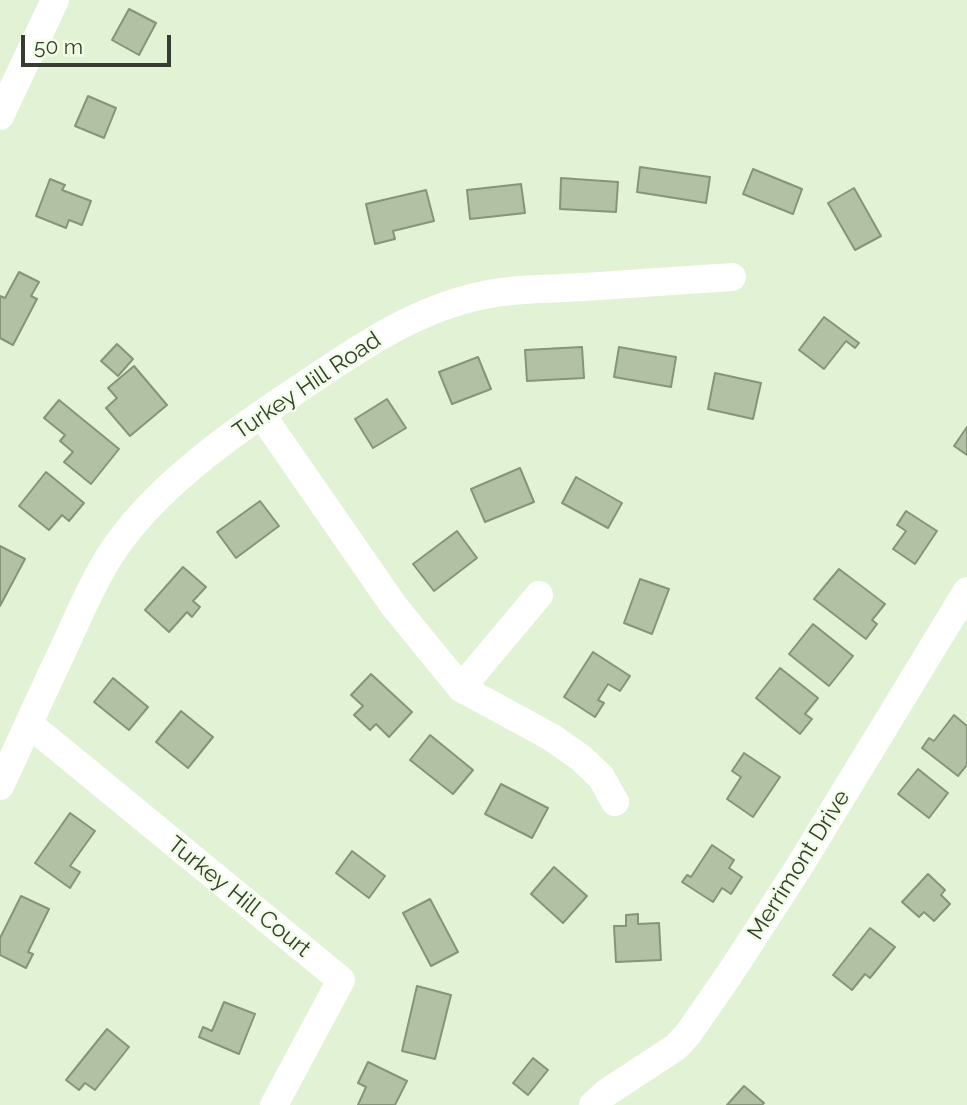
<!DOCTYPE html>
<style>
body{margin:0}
#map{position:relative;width:967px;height:1105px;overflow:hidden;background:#e2f2d4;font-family:Raleway,sans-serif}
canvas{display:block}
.scale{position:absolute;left:21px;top:35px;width:150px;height:32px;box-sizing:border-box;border:4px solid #363c30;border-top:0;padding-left:9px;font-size:21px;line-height:24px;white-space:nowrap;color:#363c30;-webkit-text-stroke:5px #f1fee6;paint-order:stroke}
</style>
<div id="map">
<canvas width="967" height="1105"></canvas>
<div class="scale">50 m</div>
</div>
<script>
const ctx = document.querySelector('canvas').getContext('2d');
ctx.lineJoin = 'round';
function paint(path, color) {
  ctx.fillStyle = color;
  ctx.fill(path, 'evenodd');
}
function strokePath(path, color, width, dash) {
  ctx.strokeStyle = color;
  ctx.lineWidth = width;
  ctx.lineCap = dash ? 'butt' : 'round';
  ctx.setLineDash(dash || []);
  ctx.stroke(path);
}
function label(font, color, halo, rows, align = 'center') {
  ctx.font = font + ' Raleway,sans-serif';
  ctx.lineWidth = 5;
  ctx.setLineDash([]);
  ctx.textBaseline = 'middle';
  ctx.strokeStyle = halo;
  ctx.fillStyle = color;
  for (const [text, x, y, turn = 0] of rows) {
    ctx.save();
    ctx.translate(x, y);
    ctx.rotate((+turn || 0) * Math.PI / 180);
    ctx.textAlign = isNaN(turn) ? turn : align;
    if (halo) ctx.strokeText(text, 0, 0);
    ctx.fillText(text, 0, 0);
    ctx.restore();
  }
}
const building = new Path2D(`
 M129 9 156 23 139 55 112 40Z
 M88 96 116 108 104 138 75 126Z
 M640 167 710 177 706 203 637 192Z
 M753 169 802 189 793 214 743 194Z
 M561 178 618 182 616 212 560 209Z
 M50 179 65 185 62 190 91 201 82 225 69 220 66 228 36 216Z
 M521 184 525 213 470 219 467 190Z
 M854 188 881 236 855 250 828 203Z
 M426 190 434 221 393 231 395 239 375 244 366 204Z
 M19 272 39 282 31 296 37 299 13 345 0 338V296L5 298Z
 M824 317 859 343 855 348 846 341 824 369 799 350Z
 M117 344 133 359 118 376 101 361Z
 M582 347 584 378 527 381 525 350Z
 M619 347 676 357 671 387 614 377Z
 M478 357 491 389 452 404 439 372Z
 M134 366 167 405 130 436 106 408 117 398 108 388Z
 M715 373 761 383 753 419 708 409Z
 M387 399 406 428 373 448 355 419Z
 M59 400 119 449 91 484 64 462 73 452 60 441 65 435 44 418Z
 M967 427V455L954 446Z
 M520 468 534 502 485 522 471 489Z
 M46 472 84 503 69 521 62 515 49 530 19 506Z
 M576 477 622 503 608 528 562 503Z
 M260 501 279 526 236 558 217 532Z
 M906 511 937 531 915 564 893 549 906 531 897 525Z
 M457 531 477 558 434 591 413 564Z
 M0 546 25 559 0 606Z
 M183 567 206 587 193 601 200 607 192 617 187 612 169 632 145 610Z
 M839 569 885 604 872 620 877 624 866 639 814 599Z
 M640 579 669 589 652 634 624 623Z
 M813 624 853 656 829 686 789 654Z
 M593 652 630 676 620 691 608 684 598 700 604 703 595 717 564 697Z
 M780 668 818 698 805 714 812 719 800 734 756 698Z
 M371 674 412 712 389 737 376 724 370 730 354 715 363 706 351 695Z
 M113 678 148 707 129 730 94 702Z
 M181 711 213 737 188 768 156 742Z
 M954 715 967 726V765L958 776 922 748 929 738 934 741Z
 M430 735 473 770 453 794 410 760Z
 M744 753 780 777 753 817 727 799 741 777 732 771Z
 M918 769 948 793 929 818 898 794Z
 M501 784 548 808 532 838 485 814Z
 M70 813 95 831 70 866 80 872 70 888 35 863Z
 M712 845 734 860 729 868 742 877 731 894 722 888 713 902 682 882 687 875 691 877Z
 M352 851 385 876 369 898 336 873Z
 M554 867 587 896 563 923 531 894Z
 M928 874 945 890 941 895 950 904 934 921 924 912 919 917 902 902Z
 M21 896 49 909 28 952 33 954 26 968 0 955V938Z
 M430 899 458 952 431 966 403 913Z
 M638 914V924L659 923 661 960 616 962 614 926H626V915Z
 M870 928 895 947 870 978 865 974 852 990 833 975Z
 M417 986 451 995 435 1059 402 1051Z
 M224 1002 255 1014 239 1054 199 1037 203 1027 212 1031Z
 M107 1029 129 1047 95 1090 85 1083 79 1090 66 1080Z
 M533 1058 548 1070 528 1095 513 1083Z
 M368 1062 407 1081 395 1105H358L366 1087 358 1083Z
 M744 1086 764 1103 762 1105H727Z`);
const minor = new Path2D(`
 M0 116 55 0
 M261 414 394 606 461 688 551 737 581 758 601 777 615 802
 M461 688 539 595
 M29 724 341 980 274 1105
 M0 786C21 741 41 696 62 652 77 620 90 587 109 557 151 490 232 433 297 390 356 350 414 309 484 295 517 288 551 289 584 287 634 284 683 280 732 277
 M593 1105 606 1093 676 1047 688 1034 729 975 799 867 967 591`);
const streetNames = [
 ["Turkey Hill Road",307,386,-34],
 ["Merrimont Drive",799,865,-58],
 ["Turkey Hill Court",239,897,39]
];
paint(building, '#b2c1a4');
strokePath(building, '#869479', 2);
strokePath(minor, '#fff', 28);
label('23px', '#363c30', '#f1fee6', streetNames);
</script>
